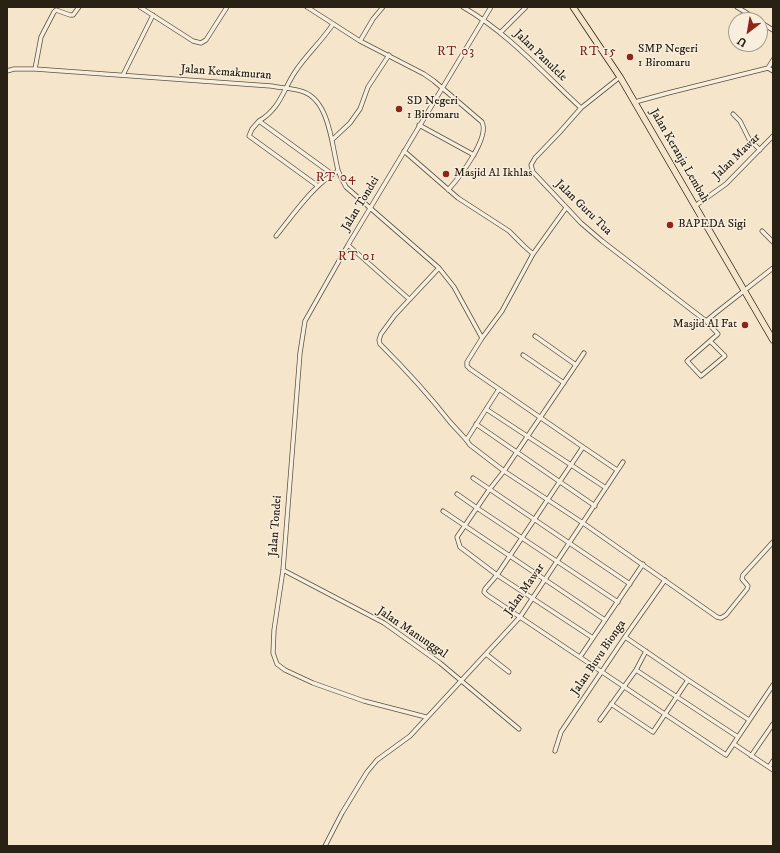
<!DOCTYPE html>
<style>
body{margin:0}
#map{position:relative;width:780px;height:853px;overflow:hidden;background:#f4e5cb;font-family:"IM FELL DW Pica",serif}
canvas{display:block}
.frame{position:absolute;inset:0;border:8px solid #2a2115;pointer-events:none}
.north{position:absolute;left:728px;top:12px;width:40px;height:40px;box-sizing:border-box;background:#f8eedd;border:1px solid #a69c8d;border-radius:50%;rotate:211deg;font-size:11px;font-weight:700;line-height:16px;text-align:center;color:#2a2115}
.north::after{content:'';display:block;margin:auto;width:14px;height:18px;background:#8f2418;clip-path:polygon(50% 0,100% 100%,50% 72%,0 100%)}
</style>
<div id="map">
<canvas width="780" height="853"></canvas>
<div class="frame"></div>
<div class="north">U</div>
</div>
<script>
const ctx = document.querySelector('canvas').getContext('2d');
ctx.lineJoin = 'round';
function strokePath(path, color, width, dash) {
  ctx.strokeStyle = color;
  ctx.lineWidth = width;
  ctx.lineCap = dash ? 'butt' : 'round';
  ctx.setLineDash(dash || []);
  ctx.stroke(path);
}
function label(font, color, halo, rows, align = 'center') {
  ctx.font = font + ' "IM FELL DW Pica",serif';
  ctx.lineWidth = 3;
  ctx.setLineDash([]);
  ctx.textBaseline = 'middle';
  ctx.strokeStyle = halo;
  ctx.fillStyle = color;
  for (const [text, x, y, turn = 0] of rows) {
    ctx.save();
    ctx.translate(x, y);
    ctx.rotate((+turn || 0) * Math.PI / 180);
    ctx.textAlign = isNaN(turn) ? turn : align;
    if (halo) ctx.strokeText(text, 0, 0);
    ctx.fillText(text, 0, 0);
    ctx.restore();
  }
}
const minor = new Path2D(`
 M140 7 193 41 201 43 206 40 227 7
 M307 7 360 41 424 74 434 81 482 122C490 138 459 178 448 190
 M463 7C508 33 543 73 581 108
 M737 7 758 20
 M760 22 773 30
 M501 32 526 7
 M360 41 373 19 383 7
 M768 68 773 60
 M35 69 41 37 54 12 56 10 70 15H73L79 7
 M7 71 14 69H35L271 86C281 88 294 88 304 92 330 102 332 147 338 170 340 176 343 182 346 187L439 268 395 315 381 334 379 340 380 344C405 369 428 394 450 422 457 430 464 436 470 445L504 471 583 523 717 617 721 618 726 615 747 589 748 586 742 579 743 575 773 542
 M123 75 153 15
 M620 77 581 108 559 133 535 158 531 165 533 172 581 223 602 241 706 321 717 312 773 268
 M635 102 668 93 768 68 773 71
 M733 114 740 121 749 139 760 150
 M259 121 252 129 249 136 318 186
 M419 125 474 155
 M333 139 350 123 360 109 368 87 389 55
 M404 151 458 198 509 231 524 246 533 254
 M332 174 259 121C280 109 283 90 295 72 306 55 322 41 333 24
 M695 206 726 184 773 136
 M762 231 773 242
 M276 236C293 215 315 183 338 171
 M348 245 409 299
 M439 268 454 287 482 338
 M706 321 718 334 687 361 701 376 725 356 710 341
 M535 336 576 365
 M584 353 504 471 489 490 457 537 460 547 497 575 485 589 484 592 487 595 726 755 773 685
 M523 355 564 383
 M499 389 470 369 467 366V362L482 338 502 311 533 254 566 208
 M486 409 606 488
 M476 424 595 506
 M467 439 499 389 583 447 497 575 593 638
 M583 447 617 470
 M473 478 630 584
 M457 494 477 508 618 602
 M443 511 605 620
 M283 570 384 623 440 663 519 729
 M625 637 688 680 749 720
 M486 654 509 672
 M580 657 643 564
 M636 670 738 737
 M611 704 653 732 688 680
 M426 717 364 701 313 683 285 670 277 664 273 653 274 630 283 570 300 353 305 321 348 245 491 7
 M600 720 636 670 646 651
 M734 744 773 770
 M555 751 561 732 627 634 665 580
 M751 756 773 724
 M769 767 773 761
 M325 846 342 813 367 772 377 760 410 736 520 617 623 462`);
const primary = new Path2D(`
 M573 7 620 77 773 340`);
const markers = [
 [630,57,4,"#8f2418"],
 [399,109,4,"#8f2418"],
 [446,174,4,"#8f2418"],
 [670,225,4,"#8f2418"],
 [745,325,4,"#8f2418"]
];
const poiNames = [
 ["SMP Negeri",638,50],
 ["1 Biromaru",638,64],
 ["SD Negeri",407,102],
 ["1 Biromaru",407,116],
 ["Masjid Al Ikhlas",454,174],
 ["BAPEDA Sigi",678,225],
 ["Masjid Al Fat",737,325,"right"]
];
const streetNames = [
 ["Jalan Panulele",540,56,44],
 ["Jalan Kemakmuran",226,73,4],
 ["Jalan Keranja Lembah",679,156,60],
 ["Jalan Mawar",737,157,-44],
 ["Jalan Tondei",361,204,-59],
 ["Jalan Guru Tua",583,208,44],
 ["Jalan Tondei",276,526,-86],
 ["Jalan Mawar",525,590,-55],
 ["Jalan Manunggal",412,633,34],
 ["Jalan Buvu Bionga",599,658,-56]
];
const neighbourhoodNames = [
 ["RT 03",456,52],
 ["RT 15",598,52],
 ["RT 04",336,178],
 ["RT 01",357,257]
];
strokePath(minor, '#5c5242', 5);
strokePath(primary, '#2a2115', 7);
strokePath(minor, '#f8eedd', 3.5);
strokePath(primary, '#f4e5cb', 5.5);
for (const [x, y, r, color] of markers) {
  const dot = new Path2D();
  dot.arc(x, y, r, 0, 2 * Math.PI);
  ctx.fillStyle = color;
  ctx.fill(dot);
  strokePath(dot, '#f8eedd', 1.5);
}
label('12px', '#2a2115', '#f8eedd', poiNames, 'left');
label('12px', '#2a2115', '#f8eedd', streetNames);
ctx.letterSpacing = '1px';
label('13px', '#7a1f14', '#f8eedd', neighbourhoodNames);
ctx.letterSpacing = '0px';
</script>
